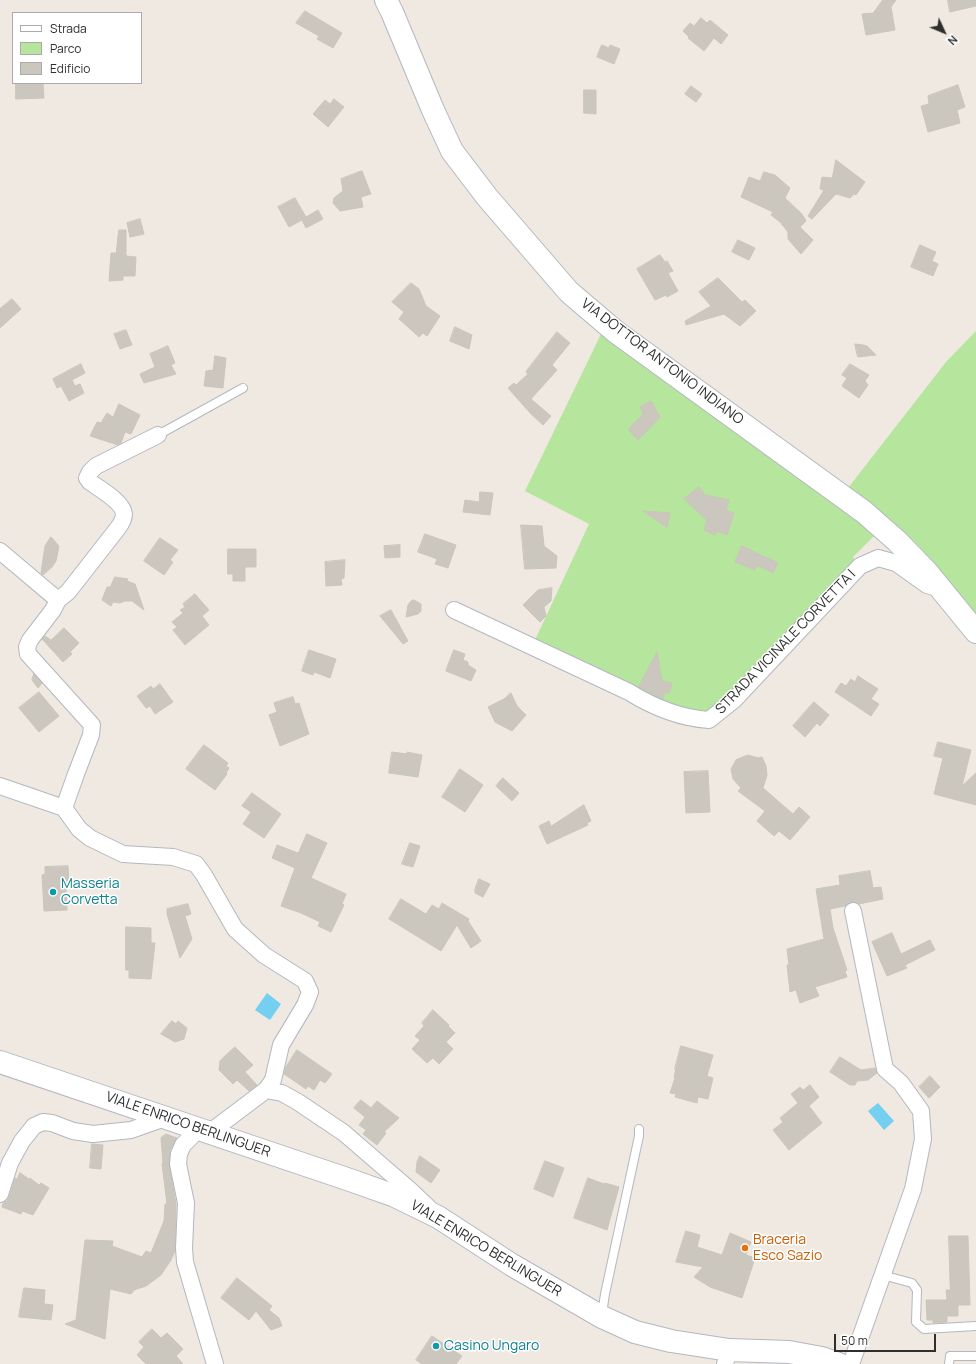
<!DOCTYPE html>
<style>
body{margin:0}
#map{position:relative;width:976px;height:1364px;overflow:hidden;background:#efe9e1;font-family:Manrope,sans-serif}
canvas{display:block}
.legend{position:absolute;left:12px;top:12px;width:130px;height:72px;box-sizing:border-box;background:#fff;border:1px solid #ababab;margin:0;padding:5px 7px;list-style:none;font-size:12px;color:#2e2e2e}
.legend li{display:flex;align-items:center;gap:8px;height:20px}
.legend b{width:20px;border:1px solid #ababab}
.north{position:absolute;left:924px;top:12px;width:40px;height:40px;-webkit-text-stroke:3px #fff;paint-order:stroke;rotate:134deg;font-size:11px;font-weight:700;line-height:16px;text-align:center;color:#2e2e2e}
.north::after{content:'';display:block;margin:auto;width:14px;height:18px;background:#2e2e2e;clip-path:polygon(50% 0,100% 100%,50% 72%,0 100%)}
.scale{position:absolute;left:834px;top:1334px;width:102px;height:18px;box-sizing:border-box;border:2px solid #2e2e2e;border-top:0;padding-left:5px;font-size:12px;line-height:14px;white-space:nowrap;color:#2e2e2e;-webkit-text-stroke:3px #fff;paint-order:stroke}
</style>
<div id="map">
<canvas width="976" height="1364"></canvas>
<ul class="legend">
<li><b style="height:5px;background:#fff"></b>Strada</li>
<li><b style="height:11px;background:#b6e59e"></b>Parco</li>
<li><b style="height:11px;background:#cbc7bf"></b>Edificio</li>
</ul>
<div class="north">N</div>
<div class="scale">50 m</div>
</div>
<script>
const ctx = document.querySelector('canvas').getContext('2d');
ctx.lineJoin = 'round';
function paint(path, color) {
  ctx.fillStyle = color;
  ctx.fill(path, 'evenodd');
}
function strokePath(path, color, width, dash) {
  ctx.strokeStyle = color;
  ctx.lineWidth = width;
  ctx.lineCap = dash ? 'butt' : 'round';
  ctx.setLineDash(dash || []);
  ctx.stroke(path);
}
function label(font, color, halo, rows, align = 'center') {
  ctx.font = font + ' Manrope,sans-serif';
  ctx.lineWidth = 3;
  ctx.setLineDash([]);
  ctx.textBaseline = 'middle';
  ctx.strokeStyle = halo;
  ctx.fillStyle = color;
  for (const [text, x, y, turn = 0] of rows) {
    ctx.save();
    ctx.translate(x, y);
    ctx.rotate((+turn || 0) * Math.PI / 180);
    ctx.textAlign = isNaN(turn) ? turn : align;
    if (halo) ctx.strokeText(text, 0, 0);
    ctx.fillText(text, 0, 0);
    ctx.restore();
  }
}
const green = new Path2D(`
 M976 331V614L915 542 848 488 946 362Z
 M601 334 877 533 853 557 856 563 712 718 689 713 535 640 589 524 525 491Z`);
const water = new Path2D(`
 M267 993 281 1004 270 1020 255 1010Z
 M878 1103 894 1121 884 1130 868 1111Z`);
const building = new Path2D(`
 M883 0H896L891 7 895 30 866 35 862 14 873 13Z
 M948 0H976V6L950 12Z
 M305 11 342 33 333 48 317 39 319 36 296 23Z
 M701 18 707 23 710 20 728 35 721 44 714 38 704 51 688 38 689 37 683 31 690 23 694 26Z
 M602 45 609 48 610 45 620 49 614 64 597 57Z
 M16 83H43L44 98 16 99Z
 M958 85 965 107 957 110 960 123 928 132 921 106 929 104 928 96Z
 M691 86 702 94 696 102 685 94Z
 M584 90H596V114L584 113Z
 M334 99 344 107 328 127 313 114 325 100 330 104Z
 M836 160 865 182 856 195 854 194 850 198 836 194 812 219 808 216 824 190 820 189 822 177 832 178Z
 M362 171 371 194 361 197 363 207 340 211 333 203 334 198 343 191 341 179Z
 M764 172 775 175 790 188 785 198 802 214 806 221 800 227 813 240 801 254 788 239V232L780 222 771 215 773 212 741 197 749 177 760 181Z
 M295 198 306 217 318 210 323 219 306 228 302 220 289 227 278 207Z
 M140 219 144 234 130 237 127 223Z
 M119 230H126V256L136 257 135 276H123V280L109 281 111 253H116Z
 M738 240 755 248 749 260 732 252Z
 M920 245 936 252 932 261 938 264 933 276 911 267Z
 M660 255 665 262 667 261 673 271 668 273 678 291 667 297 666 295 655 300 637 269Z
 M718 278 742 302 745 300 756 311 740 326 724 314 686 325 685 321 711 306 699 292Z
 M411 283 419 289 426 306 440 316 427 336 423 333 419 337 399 319 404 312 392 302Z
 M12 299 21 309 0 328V309Z
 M455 327 472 335 469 349 450 341Z
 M126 330 132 345 120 349 114 334Z
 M557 332 570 343 552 365 557 370 531 399 551 416 543 425 531 414 508 388 514 383 516 385 528 374 526 372Z
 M855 344 863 345 867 346 876 355 858 357Z
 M168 346 175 363 171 365 176 374 144 383 140 374 155 367 150 354Z
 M215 356 226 358 223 388 204 386 206 371 213 370Z
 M81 364 85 373 72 380 75 386 80 384 84 393 69 401 61 386 57 388 53 379Z
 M850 364 869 375 865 381 868 385 859 398 842 386 847 378 842 375Z
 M651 401 660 417 638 440 628 429 643 414 640 407Z
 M119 404 140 415 131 434 125 432 121 443 118 445 90 436 97 422 101 423 107 413 113 417Z
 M699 487 705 495 729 500 726 510 734 513 727 535 718 531 715 535 704 530 707 520 684 499Z
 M480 492 493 493 490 515 463 512 465 500 479 502Z
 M643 511 670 513 667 527Z
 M521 525 542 526 544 546 557 556 556 568 525 569Z
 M425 534 456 545 448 568 435 564 437 559 418 552Z
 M51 537 59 546 56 561 52 567 43 575 41 573 45 546Z
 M160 538 178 550 170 560 173 562 164 575 144 561Z
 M400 545V557L385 558 384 546Z
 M742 546 778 563 773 573 757 565 755 570 735 562Z
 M228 549H256V567H245V581H233V574H228Z
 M345 560 344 578 341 579 342 585 326 586 325 562Z
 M115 577 128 579 127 581 135 584 144 610 132 601H125L120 603 113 602 111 606 102 600 107 587H110Z
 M552 588 551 601 544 607 546 616 540 622 523 605 538 590Z
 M195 594 209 610 202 616 209 625 185 645 173 630 177 627 172 622 183 613 180 610 185 607 183 604Z
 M414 600 421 604V611L418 614 406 617 408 605 411 601Z
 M391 610 408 641 403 644 380 616Z
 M64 628 79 643 70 652 72 654 63 662 42 639 45 636 51 640Z
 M309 650 336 659 330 678 314 672 313 675 302 671Z
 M454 650 465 654 463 660 468 662V665L476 670 471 681 446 671Z
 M657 652 662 681 672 683 669 693H664L663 699 639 687Z
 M34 674 42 683 38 688 32 680Z
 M858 676 878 689 871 699 879 704 871 716 835 692 841 683 846 686 851 679 855 682Z
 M160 684 173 702 155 714 150 706 146 708 137 696 151 686 153 689Z
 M39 692 59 716 39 732 19 708Z
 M511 693 517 706 526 715 512 731 495 722 488 707 504 699Z
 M293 697 295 704 299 703 309 734 280 746 269 715 277 712 274 703Z
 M814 702 829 715 820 726 817 723 805 737 793 726Z
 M938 742 971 750 962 786 976 773V805L934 794 943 758 934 756Z
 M204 745 228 763 226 766 229 768 226 773 227 774 215 790 186 769Z
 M392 752 407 754V752L422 755 418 777 389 773Z
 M748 755 758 758 762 757 766 766 767 775 763 788 793 814 799 807 810 817 790 840 779 831 774 836 757 821 765 811 738 791 741 788 733 779 731 769 736 760Z
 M460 769 483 785 465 812 442 797Z
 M708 771 710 812 686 813 684 772Z
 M503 778 519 793 512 801 496 786Z
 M252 793 281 814 264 838 243 824 251 812 242 806Z
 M584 805 591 821 587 823 588 825 547 844 539 826 549 821 551 826Z
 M307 834 327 843 311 878 346 894 342 904 344 905 331 932 318 926 320 922 301 913 281 906 295 868 272 858 277 845 298 853Z
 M410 843 420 846 413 867 402 864Z
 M68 866 69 883H66L67 910 44 911 42 875 45 874V867Z
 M870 871 873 888 881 887 883 899 859 904 852 902 845 906 830 909 833 928 847 970 845 971 847 977 815 987 819 996 800 1003 796 990 790 992 787 965H789L787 949 824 939 816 889 840 885 839 876Z
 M479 879 490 884 483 897 475 893V889Z
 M401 899 426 914 432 905 439 909 442 903 469 919 468 921 481 941 471 948 457 925 441 951 389 919Z
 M188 904 191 914 185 916 192 939 180 958 167 914V909Z
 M126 927 151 928V943H155L151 979 129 978V970H126Z
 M892 933 901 954 930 940 935 950 905 965 907 968 887 976 872 942Z
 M433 1010 449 1025 448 1026 455 1033 446 1042 453 1049 439 1064 433 1058 427 1063 412 1049 420 1040 415 1036 424 1026 422 1023Z
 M172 1021 176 1024 178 1021 187 1028 184 1039 175 1042 161 1034Z
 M681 1046 713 1055 707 1076 713 1078 708 1099 698 1097 697 1103 675 1097 676 1094 670 1093 675 1078 674 1077 676 1069H675Z
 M235 1047 253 1065 245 1072 257 1085 249 1091 237 1080 233 1084 219 1070 220 1061Z
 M297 1050 332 1074 325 1083 320 1080 314 1090 308 1086 306 1089 284 1074 286 1067Z
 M840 1057 861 1070 875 1068 877 1073 868 1080 857 1081 855 1085H850L830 1072Z
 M930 1076 940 1087 929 1098 919 1087Z
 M810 1085 819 1097 809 1106 822 1123 789 1150 773 1130 783 1122 780 1118 798 1103 791 1094 800 1087 803 1090Z
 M361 1100 371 1108 377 1101 399 1118 384 1132 386 1133 377 1145 363 1134 366 1130 359 1125 365 1117 354 1108Z
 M166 1134 177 1138 170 1150 169 1163 176 1204 175 1251 171 1260 161 1275 146 1286 134 1290 131 1294 110 1289 105 1339 65 1324 76 1320 85 1240 113 1241 112 1246 142 1257 146 1251 151 1253 164 1221 165 1204H167L162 1164 163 1163 161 1138Z
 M92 1144 103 1145 101 1169 90 1168Z
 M420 1156 440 1170 431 1183 416 1172 417 1162Z
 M545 1161 564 1168 553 1197 534 1189Z
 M20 1173 29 1179 30 1178 39 1185 41 1183 49 1188 33 1215 22 1211 21 1214 2 1207 3 1203 7 1201 9 1197 15 1178 17 1179Z
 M588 1178 604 1184 605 1183 619 1187 607 1230 574 1218Z
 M686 1231 700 1235 697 1247 722 1255 730 1233 751 1242 746 1255 755 1258 742 1298 710 1287 694 1277 703 1267 676 1262Z
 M949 1236H968L970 1305H958V1316H947V1322L933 1323V1320H927L926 1300H947L946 1290H950Z
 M237 1278 272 1306 269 1310 279 1318 282 1326 271 1330 256 1311 249 1320 221 1298Z
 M24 1288 45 1290 44 1304 53 1305 51 1320 19 1317Z
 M152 1329 161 1338 167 1333 183 1349 176 1356 183 1364H146L137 1355 144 1347 139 1342Z
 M432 1336 462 1356 456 1364H422L416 1360Z`);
const lane = new Path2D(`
 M158 435 243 388
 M882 1275 912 1283 917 1290 916 1322 924 1329 976 1326
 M602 1314 605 1294 639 1136V1129
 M949 1364 950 1356H976`);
const street = new Path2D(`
 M0 551 58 600 53 610 30 640 27 647 28 654 92 725 91 735 76 774 64 808 79 829 90 838 123 854 173 857 196 864 204 875 235 929 264 955 305 981 310 992 305 1005 281 1045 273 1080 266 1090 282 1093 298 1102 344 1133 410 1190 429 1208
 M58 600 68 592 118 528C121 524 124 519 124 514 123 502 100 489 90 482L87 478 90 472 96 466 158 435
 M454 610 629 692C653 707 681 718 709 720L734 700 860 566 878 558 896 563 927 585 937 588
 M0 786 64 808
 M199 1129 183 1145 179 1154 178 1164 186 1203 184 1248 185 1262 215 1364
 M209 1133 266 1090
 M0 1194 10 1163 22 1141 34 1126 43 1122 52 1123 73 1131 93 1134 131 1130 165 1118
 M725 1364 729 1350
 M851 1364 913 1189 923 1139 921 1111 901 1083 885 1069 853 911`);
const secondary = new Path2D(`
 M386 0 392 12 433 110 452 151 487 197 569 292 616 332 864 512 897 541 927 572 976 632
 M0 1062 350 1180 395 1196 438 1217 512 1265 602 1317 635 1332 671 1341 729 1350 789 1352 822 1358 839 1364`);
const markers = [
 [53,892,4,"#0f9aa8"],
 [745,1248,4,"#e8710a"],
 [436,1346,4,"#0f9aa8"]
];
const streetNames = [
 ["VIA DOTTOR ANTONIO INDIANO",662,362,37],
 ["STRADA VICINALE CORVETTA I",786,642,-46],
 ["VIALE ENRICO BERLINGUER",188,1125,19],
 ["VIALE ENRICO BERLINGUER",486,1249,31]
];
const cultureNames = [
 ["Masseria",61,884],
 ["Corvetta",61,900],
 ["Casino Ungaro",444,1346]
];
const foodNames = [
 ["Braceria",753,1240],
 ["Esco Sazio",753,1256]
];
paint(green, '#b6e59e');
paint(water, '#75cff0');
paint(building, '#cbc7bf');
strokePath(building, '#cbc5ba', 1);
strokePath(lane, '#b4b7c1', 10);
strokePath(street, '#b4b7c1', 18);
strokePath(secondary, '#b4b7c1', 24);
strokePath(lane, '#fff', 8);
strokePath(street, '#fff', 16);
strokePath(secondary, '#fff', 22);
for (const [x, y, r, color] of markers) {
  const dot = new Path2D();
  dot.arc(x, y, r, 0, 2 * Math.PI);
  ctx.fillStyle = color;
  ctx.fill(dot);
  strokePath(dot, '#fff', 1.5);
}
label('14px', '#2e2e2e', '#fff', streetNames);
label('14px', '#0d838f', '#fff', cultureNames, 'left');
label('14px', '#c56008', '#fff', foodNames, 'left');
</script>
